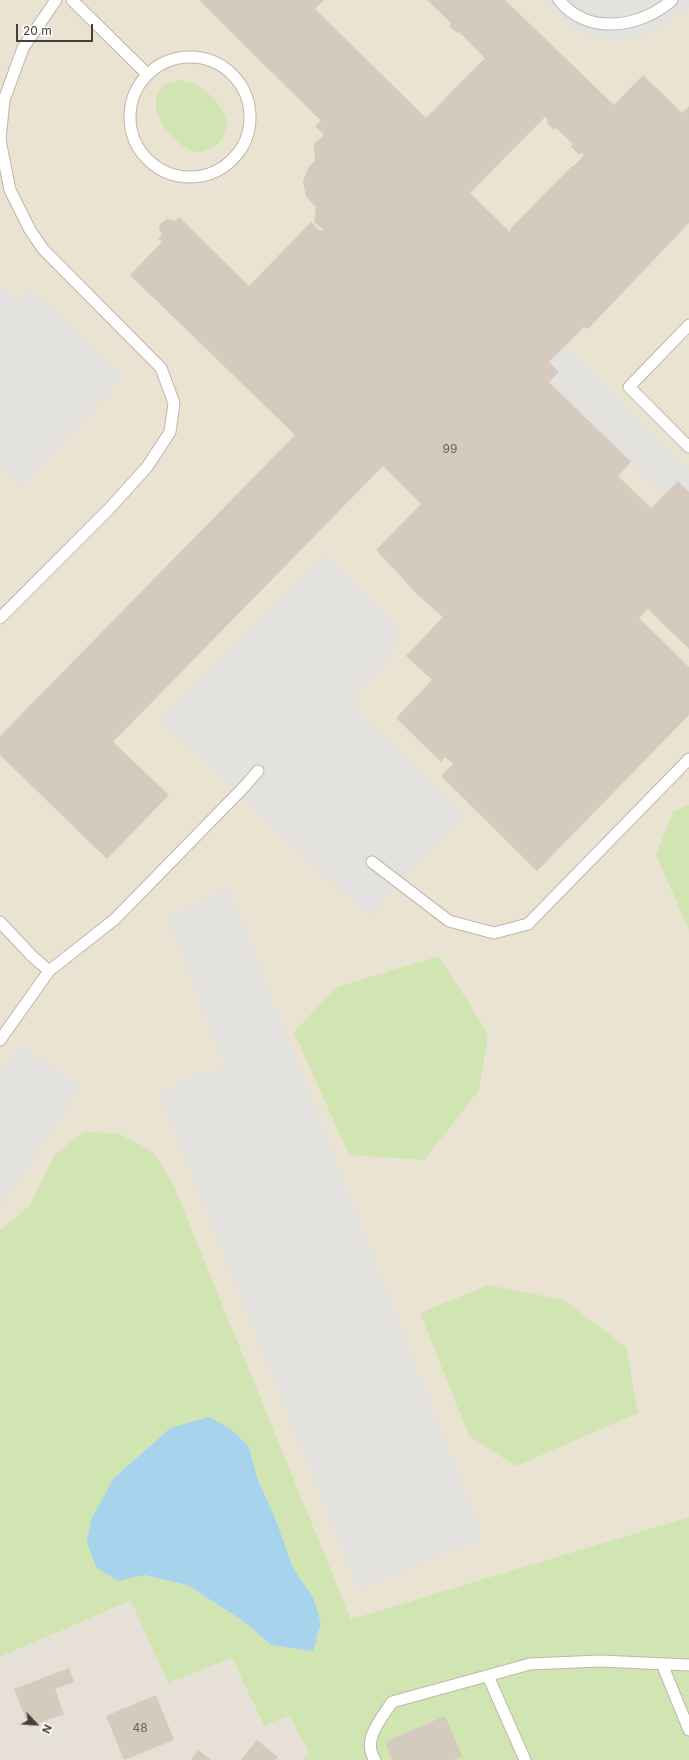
<!DOCTYPE html>
<style>
body{margin:0}
#map{position:relative;width:689px;height:1760px;overflow:hidden;background:#f3efe7;font-family:Inter,sans-serif}
canvas{display:block}
.north{position:absolute;left:16px;top:1704px;width:40px;height:40px;-webkit-text-stroke:3px #fff;paint-order:stroke;rotate:115deg;font-size:11px;font-weight:700;line-height:16px;text-align:center;color:#453f37}
.north::after{content:'';display:block;margin:auto;width:14px;height:18px;background:#453f37;clip-path:polygon(50% 0,100% 100%,50% 72%,0 100%)}
.scale{position:absolute;left:16px;top:24px;width:77px;height:18px;box-sizing:border-box;border:2px solid #453f37;border-top:0;padding-left:5px;font-size:12px;line-height:14px;white-space:nowrap;color:#453f37;-webkit-text-stroke:3px #fff;paint-order:stroke}
</style>
<div id="map">
<canvas width="689" height="1760"></canvas>
<div class="north">N</div>
<div class="scale">20 m</div>
</div>
<script>
const ctx = document.querySelector('canvas').getContext('2d');
ctx.lineJoin = 'round';
function paint(path, color) {
  ctx.fillStyle = color;
  ctx.fill(path, 'evenodd');
}
function strokePath(path, color, width, dash) {
  ctx.strokeStyle = color;
  ctx.lineWidth = width;
  ctx.lineCap = dash ? 'butt' : 'round';
  ctx.setLineDash(dash || []);
  ctx.stroke(path);
}
function label(font, color, halo, rows, align = 'center') {
  ctx.font = font + ' Inter,sans-serif';
  ctx.lineWidth = 3;
  ctx.setLineDash([]);
  ctx.textBaseline = 'middle';
  ctx.strokeStyle = halo;
  ctx.fillStyle = color;
  for (const [text, x, y, turn = 0] of rows) {
    ctx.save();
    ctx.translate(x, y);
    ctx.rotate((+turn || 0) * Math.PI / 180);
    ctx.textAlign = isNaN(turn) ? turn : align;
    if (halo) ctx.strokeText(text, 0, 0);
    ctx.fillText(text, 0, 0);
    ctx.restore();
  }
}
const residential = new Path2D(`
 M132 1601 168 1683 232 1658 264 1726 289 1716 309 1753 303 1760H0V1657Z`);
const education = new Path2D(`
 M0 0H689V1517L351 1619 174 1186 54 1155 29 1206 0 1230Z`);
const green = new Path2D(`
 M177 80C182 81 188 81 192 83 215 93 243 126 215 146 210 149 200 153 195 152 173 146 138 102 166 84 169 82 174 82 177 80Z
 M689 805V930L656 855 673 812Z
 M439 956 488 1034 479 1090 424 1160 349 1155 294 1032 337 987Z
 M84 1132 118 1133 153 1152 174 1186 351 1619 689 1517V1760H303L309 1753 289 1716 264 1726 232 1658 168 1683 131 1601 0 1657V1230L29 1206 54 1155ZM170 1428 249 1447 258 1480 276 1520 293 1568 313 1597 321 1623 313 1650 271 1645 243 1621 187 1585 144 1575 114 1478Z
 M488 1285 564 1300 626 1347 638 1413 516 1466 469 1436 420 1313Z`);
const parking = new Path2D(`
 M542 0H689V8L649 34 618 40 581 34 553 12Z
 M0 283 18 300 30 288 124 378 20 487 0 467Z
 M566 345 689 469V492L664 495 549 382 559 372 549 362Z
 M325 554 395 624 398 644 392 657 357 693 354 703 357 711 466 816 369 918 159 719Z
 M229 887 484 1538 358 1590 159 1093 204 1070 225 1069 180 949 166 917Z
 M19 1044 82 1087 0 1209V1113L2 1110 0 1108V1072Z`);
const water = new Path2D(`
 M209 1417 231 1429 249 1447 258 1480 276 1520 293 1568 313 1597 321 1623 313 1651 271 1645 243 1621 187 1585 144 1575 118 1581 96 1567 87 1542 91 1520 114 1478 170 1428Z`);
const building = new Path2D(`
 M199 0H324L315 9 426 118 485 58 459 32 457 33 449 26 451 23 427 0H505L614 105 643 75 682 113 689 106V223L588 329 584 327 549 362 559 372 549 382 631 462 618 476 651 508 678 481 689 492V649L648 609 639 618 689 667V715L537 871 441 776 453 764 445 757 441 762 396 718 432 680 406 656 443 617 418 595 376 550 421 504 383 466 113 742 169 795 107 859 0 755V736L295 435 130 275 162 242 158 239 162 235 159 229 160 224 167 219 175 221 179 217 249 286 311 222 320 231 323 229 314 222 316 207 306 197 303 181 309 166 315 161 314 144 324 135 315 126 321 121ZM545 117 548 120 546 122 554 130 556 128 573 144 571 146 579 155 581 152 584 155 573 167 572 166 511 228 510 232 470 193Z
 M69 1668 74 1682 55 1689 64 1714 29 1727 14 1689Z
 M156 1695 174 1740 124 1760 106 1716Z
 M445 1716 462 1756 453 1760H392L385 1742Z
 M257 1740 278 1757 275 1760H241Z
 M198 1750 211 1760H191Z`);
const lane = new Path2D(`
 M72 0 147 74
 M559 0C588 36 640 28 672 0
 M130 117a60 60 0 1 1 120 0a60 60 0 1 1-120 0Z
 M689 325 629 387 689 447
 M0 618 109 509 147 467 170 432 174 403 161 368 43 249 30 230 10 190 0 140 4 100 23 48 56 0
 M372 862 449 921 494 933 528 924 689 759
 M0 922 32 956 49 971
 M0 1040 49 971 115 919 244 787 258 771
 M662 1664 689 1730
 M488 1676 525 1760
 M375 1760C361 1740 382 1718 392 1702L530 1664 600 1661 689 1665`);
const numberNames = [
 ["99",450,449],
 ["48",140,1728]
];
paint(residential, '#e6e0d6');
paint(education, '#ebe3d2');
paint(green, '#d0e5b2');
paint(parking, '#e4e2df');
paint(water, '#a7d3ec');
paint(building, '#d4cabd');
strokePath(lane, '#beb6aa', 13);
strokePath(lane, '#fff', 11);
label('12px', '#696258', null, numberNames);
</script>
